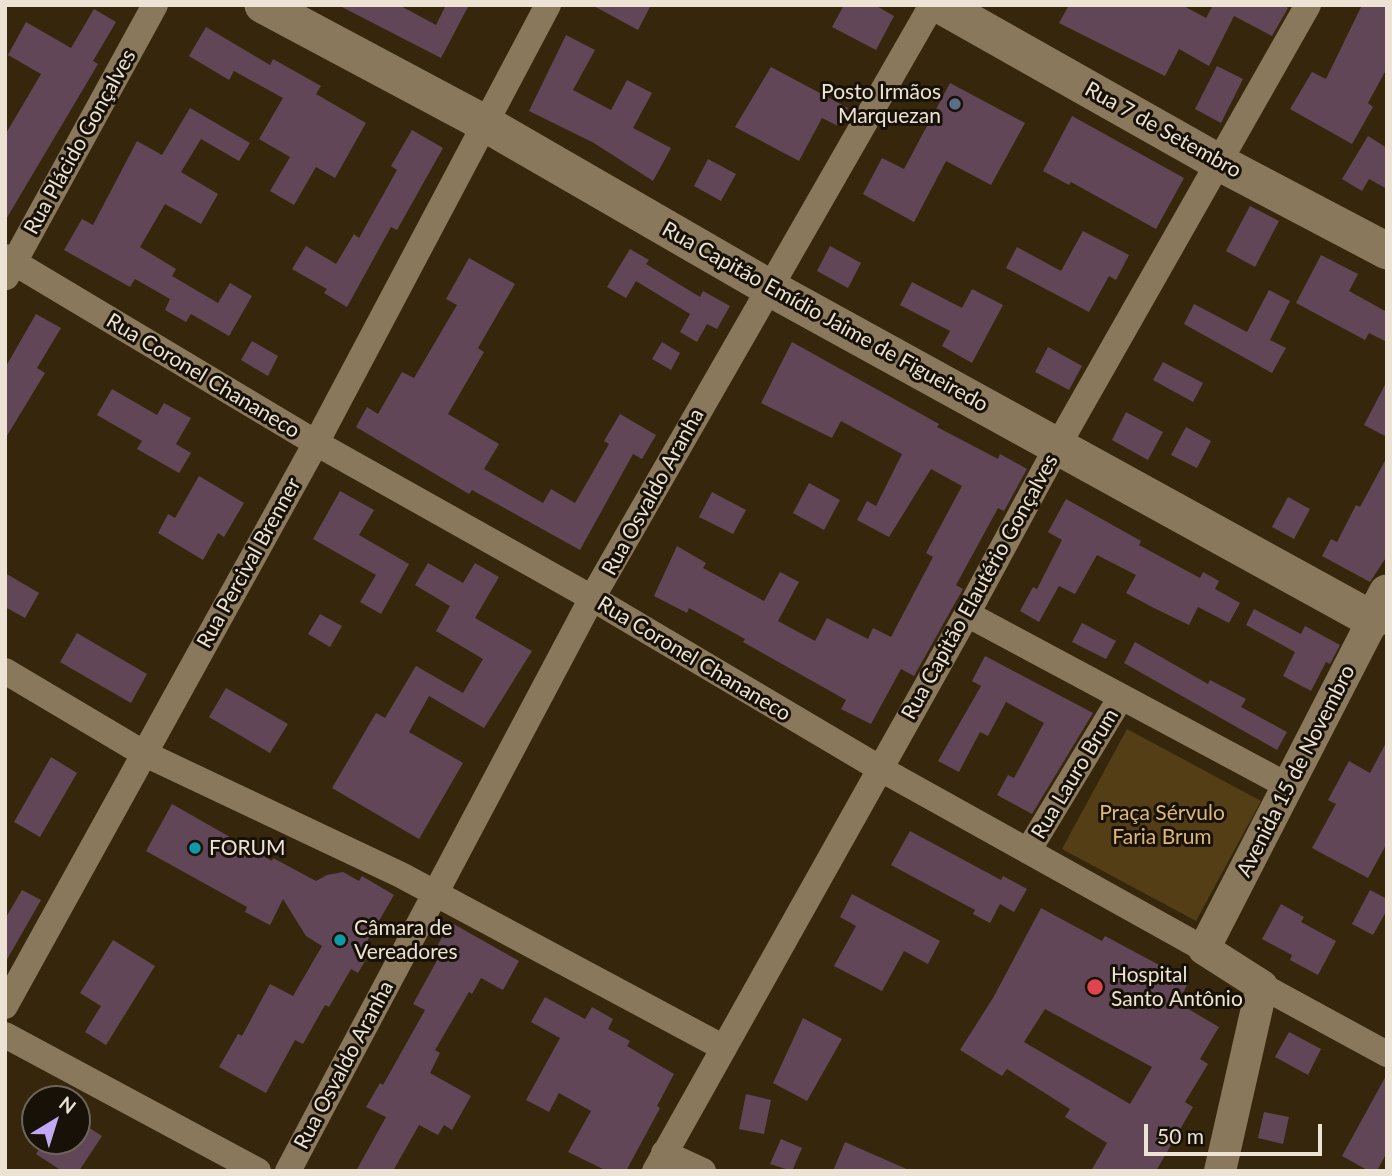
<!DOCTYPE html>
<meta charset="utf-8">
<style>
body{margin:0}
#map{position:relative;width:1392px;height:1176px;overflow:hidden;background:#36270c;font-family:Lato,sans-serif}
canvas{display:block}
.frame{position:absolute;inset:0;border:7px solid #ece3d4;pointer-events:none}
.north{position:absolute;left:21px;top:1085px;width:70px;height:70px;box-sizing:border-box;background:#181107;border:2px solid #6d6559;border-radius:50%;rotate:38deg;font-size:19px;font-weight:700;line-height:28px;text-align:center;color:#ece3d4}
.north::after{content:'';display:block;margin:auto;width:24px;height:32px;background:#c0a8f4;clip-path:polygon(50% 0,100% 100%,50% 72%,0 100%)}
.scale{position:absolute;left:1144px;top:1124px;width:178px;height:32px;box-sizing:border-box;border:4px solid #ece3d4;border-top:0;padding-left:9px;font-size:21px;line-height:24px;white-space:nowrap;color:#ece3d4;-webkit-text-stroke:5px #181107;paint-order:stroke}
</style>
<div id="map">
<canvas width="1392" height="1176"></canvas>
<div class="frame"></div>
<div class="north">N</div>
<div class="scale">50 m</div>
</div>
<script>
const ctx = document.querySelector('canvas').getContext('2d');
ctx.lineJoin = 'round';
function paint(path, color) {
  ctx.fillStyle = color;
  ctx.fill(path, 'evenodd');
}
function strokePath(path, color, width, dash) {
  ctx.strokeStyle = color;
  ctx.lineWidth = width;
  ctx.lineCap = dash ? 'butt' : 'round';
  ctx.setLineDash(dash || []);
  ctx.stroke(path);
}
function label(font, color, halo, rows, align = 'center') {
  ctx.font = font + ' Lato,sans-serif';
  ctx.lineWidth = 6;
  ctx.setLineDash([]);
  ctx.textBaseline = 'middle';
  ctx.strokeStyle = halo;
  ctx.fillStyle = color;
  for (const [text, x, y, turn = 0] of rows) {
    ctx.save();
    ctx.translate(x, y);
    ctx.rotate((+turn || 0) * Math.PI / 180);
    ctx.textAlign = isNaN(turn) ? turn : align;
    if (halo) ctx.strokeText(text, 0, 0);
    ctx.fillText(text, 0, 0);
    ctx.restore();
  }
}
const green = new Path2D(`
 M1127 729 1261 801 1196 921 1062 849Z`);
const building = new Path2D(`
 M338 5H399L436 25 446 5H469L441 58Z
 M592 5H651L638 30Z
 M844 5H875L894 16 876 50 832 27Z
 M1069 5H1182L1206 18 1213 5H1283L1288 8 1272 36 1234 16 1209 66 1179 49 1165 76 1059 23Z
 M1362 5H1387V68L1368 103 1373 107 1352 144 1290 109 1312 72 1326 79Z
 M94 9 116 22 93 61 98 64 5 221V135L41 74 8 55 26 22 71 48Z
 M206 27 270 65 273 59 321 86 316 94 366 123 335 178 316 167 294 205 270 191 290 157 259 139 283 98 234 71 229 80 189 56Z
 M566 35 595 50 573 90 611 110 627 80 652 93 633 128 671 148 653 181 594 143 529 111Z
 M1217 66 1243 79 1221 123 1195 109Z
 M771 67 848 108 838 126 822 118 799 161 735 127Z
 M950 83 1025 123 991 185 946 161 914 222 863 194 882 158 904 169Z
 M190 108 250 143 239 161 201 139 181 172 218 194 201 224 165 204 140 247 176 269 172 276 218 303 230 283 252 296 229 336 191 314 186 322 165 310 170 299 135 279 130 287 64 250 82 219 93 225 137 141 162 155Z
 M1072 116 1184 178 1156 229 1071 182 1069 185 1043 171Z
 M412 130 443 148 397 230 391 227 347 307 324 293 327 289 292 269 306 246 336 264 354 234 359 238 397 170 391 166Z
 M1368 136 1387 148V189L1369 179 1362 191 1342 179Z
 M708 159 736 174 721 201 694 186Z
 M1250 206 1279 221 1255 267 1226 251Z
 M1083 231 1129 255 1116 280 1109 276 1089 312 1006 268 1017 247 1061 271Z
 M830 246 861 263 848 288 817 271Z
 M630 249 649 260 646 264 700 297 703 291 730 306 717 329 707 324 697 342 680 332 690 314 636 281 626 298 607 287Z
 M1321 255 1358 274 1349 291 1387 312V342L1369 333 1365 340 1296 303Z
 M469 258 515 284 478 348 484 352 448 414 499 444 484 469 543 503 551 489 575 503 609 444 604 441 620 414 656 435 642 459 633 454 580 550 472 490 469 494 356 427 367 407 378 414 402 372 414 378 457 305 446 299Z
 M912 282 962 308 972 289 1003 305 972 363 942 346 950 331 900 305Z
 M1269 290 1290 301 1270 340 1286 348 1272 373 1184 324 1194 304 1247 332Z
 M36 314 61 328 37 368 45 373 5 439V368Z
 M252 341 278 356 268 376 241 360Z
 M662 342 680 353 671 370 652 359Z
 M792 342 939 424 937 427 998 459 1000 454 1027 469 1004 511 998 508 956 585 963 589 914 676 901 669 871 724 841 709 846 700 743 642 745 639 689 608 687 613 654 596 677 546 706 563 703 568 764 601 780 572 799 582 778 621 815 641 827 618 868 639 873 628 891 637 933 557 926 553 962 486 931 469 889 537 857 520 867 501 876 506 902 454 841 421 832 438 761 403Z
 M1048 347 1082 366 1069 390 1035 372Z
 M1163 362 1203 383 1193 402 1153 380Z
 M1387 381V437L1364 425Z
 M112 389 157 415 164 403 191 418 176 444 191 453 179 473 137 449 142 441 97 415Z
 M1126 412 1163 432 1148 460 1112 440Z
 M1186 427 1211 441 1197 468 1171 455Z
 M1387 457V556L1370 582 1322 556 1331 539 1337 542 1356 505 1360 507Z
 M199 476 244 503 224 537 218 533 203 560 158 533 168 514 175 518Z
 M809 483 840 500 824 530 793 513Z
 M340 491 374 510 359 535 409 564 381 614 360 602 376 575 313 539Z
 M712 492 746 510 733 534 699 517Z
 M1288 497 1310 509 1294 539 1272 527Z
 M1066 499 1141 541 1139 545 1200 578 1203 572 1219 581 1215 589 1240 603 1229 623 1198 607 1189 625 1154 608 1126 593 1136 575 1097 555 1075 594 1059 586 1039 622 1020 611 1033 587 1037 589 1062 540 1048 532Z
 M428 563 463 583 475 563 499 577 475 618 532 651 484 728 429 696 409 732 463 763 419 839 332 788 376 713 385 718 416 666 463 693 483 659 436 631 450 606 415 585Z
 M5 573 39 593 25 618 5 607Z
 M1254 609 1301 634 1305 626 1340 645 1330 664 1326 662 1311 691 1283 676 1295 652 1246 625Z
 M320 614 342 626 330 647 308 634Z
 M1082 623 1116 641 1106 659 1072 642Z
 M77 633 147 674 131 703 60 662Z
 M1135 642 1208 684 1210 680 1246 699 1241 707 1287 732 1277 750 1124 663Z
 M985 656 1093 713 1032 814 997 795 1008 775 1014 778 1044 723 1006 702 988 736 980 732 959 772 938 761 981 686 972 681Z
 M226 688 288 724 270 753 209 717Z
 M1387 741V843L1368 878 1312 848 1336 804 1328 800 1349 761 1370 773Z
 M51 757 77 773 40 837 14 822Z
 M172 804 272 861 273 858 316 881 327 875 343 872 359 881 362 876 394 895 366 943 373 947 358 973 351 969 329 1007 325 1005 303 1044 295 1040 266 1093 219 1067 238 1034 242 1036 270 984 293 996 322 946 306 936 283 899 270 925 245 912 247 907 146 851Z
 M910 831 1001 880 1003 876 1027 889 1014 912 1000 904 990 923 973 914 975 910 891 865Z
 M22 890 41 900 5 963V919Z
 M1370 890 1387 899V910L1373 935 1352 924Z
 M852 894 940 941 928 964 904 951 882 991 834 966 856 926 840 917Z
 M1281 904 1304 917 1301 922 1336 941 1318 975 1290 960 1292 955 1262 939Z
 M1041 908 1102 941 1105 936 1189 981 1178 1003 1219 1027 1200 1059 1208 1064 1185 1102 1193 1107 1156 1171H1091L1107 1143 1065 1117 1070 1109 1007 1069 1002 1076 960 1050 993 998ZM1045 1009 1152 1067 1130 1104 1024 1042Z
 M450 922 519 961 503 990 481 978 472 994 469 992 435 1050 440 1053 430 1073 471 1096 452 1130 444 1125 438 1135 419 1125 393 1171H356L386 1117 366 1107 380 1083 383 1085 425 1010 413 1004 440 955 434 952Z
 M113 940 155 966 106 1045 85 1032 101 1006 80 993Z
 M545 997 585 1019 592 1007 613 1019 608 1029 630 1041 627 1046 674 1074 657 1106 660 1108 626 1171H607L568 1152 591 1111 559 1093 549 1112 526 1100 560 1038 531 1022Z
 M803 1018 842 1039 807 1101 773 1083Z
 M1289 1032 1321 1049 1308 1075 1275 1057Z
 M1387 1074V1152L1377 1171H1369L1342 1156Z
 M746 1094 771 1100 764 1134 739 1129Z
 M1264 1112 1289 1117 1283 1144 1258 1138Z
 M77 1120 102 1136 79 1171H62L36 1154 45 1141H77Z
 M781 1139 802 1148 792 1171 770 1164Z
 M845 1142 911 1171H833Z`);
const minor = new Path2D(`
 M5 257 316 443 592 598 879 768 1204 949
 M6 277 155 5
 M967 614 1288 786
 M5 671 143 753 401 875 724 1048
 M1028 851 1121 697
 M1262 986 1387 1054
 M5 1006 316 443 548 5
 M5 1035 258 1171
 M664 1153 703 1171
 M288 1171 592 598 932 5
 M655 1171 967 614 1057 447 1308 5`);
const tertiary = new Path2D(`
 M1220 1171 1262 986 1204 949 1373 620`);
const secondary = new Path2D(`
 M263 5 486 124 768 287 1373 620 1387 593
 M940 5 1218 162 1387 251`);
const markers = [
 [955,104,7,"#5c6f8a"],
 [195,848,7,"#0f9aa8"],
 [340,940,7,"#0f9aa8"],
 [1095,987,9,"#e0444e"]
];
const poiNames = [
 ["Posto Irmãos",941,92,"right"],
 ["Marquezan",941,116,"right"],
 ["FORUM",209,848],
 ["Câmara de",354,928],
 ["Vereadores",354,952],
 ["Hospital",1111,975],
 ["Santo Antônio",1111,999]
];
const streetNames = [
 ["Rua 7 de Setembro",1163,130,29],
 ["Rua Plácido Gonçalves",80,142,-61],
 ["Rua Capitão Emídio Jaime de Figueiredo",825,317,29],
 ["Rua Coronel Chananeco",203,376,31],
 ["Rua Osvaldo Aranha",653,492,-61],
 ["Rua Percival Brenner",249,563,-61],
 ["Rua Capitão Elautério Gonçalves",980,587,-61],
 ["Rua Coronel Chananeco",694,659,31],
 ["Avenida 15 de Novembro",1296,771,-63],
 ["Rua Lauro Brum",1075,774,-59],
 ["Rua Osvaldo Aranha",344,1065,-62]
];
const parkNames = [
 ["Praça Sérvulo",1162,813],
 ["Faria Brum",1162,837]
];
paint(green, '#533e16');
paint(building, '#614658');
strokePath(minor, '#8a785c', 26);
strokePath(tertiary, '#8a785c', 32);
strokePath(secondary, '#8a785c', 37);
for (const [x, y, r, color] of markers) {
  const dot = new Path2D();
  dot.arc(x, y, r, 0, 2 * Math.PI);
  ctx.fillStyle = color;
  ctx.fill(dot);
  strokePath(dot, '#181107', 2.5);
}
label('21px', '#ece3d4', '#181107', poiNames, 'left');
label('21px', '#ece3d4', '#181107', streetNames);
label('21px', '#dfb876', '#181107', parkNames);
</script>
